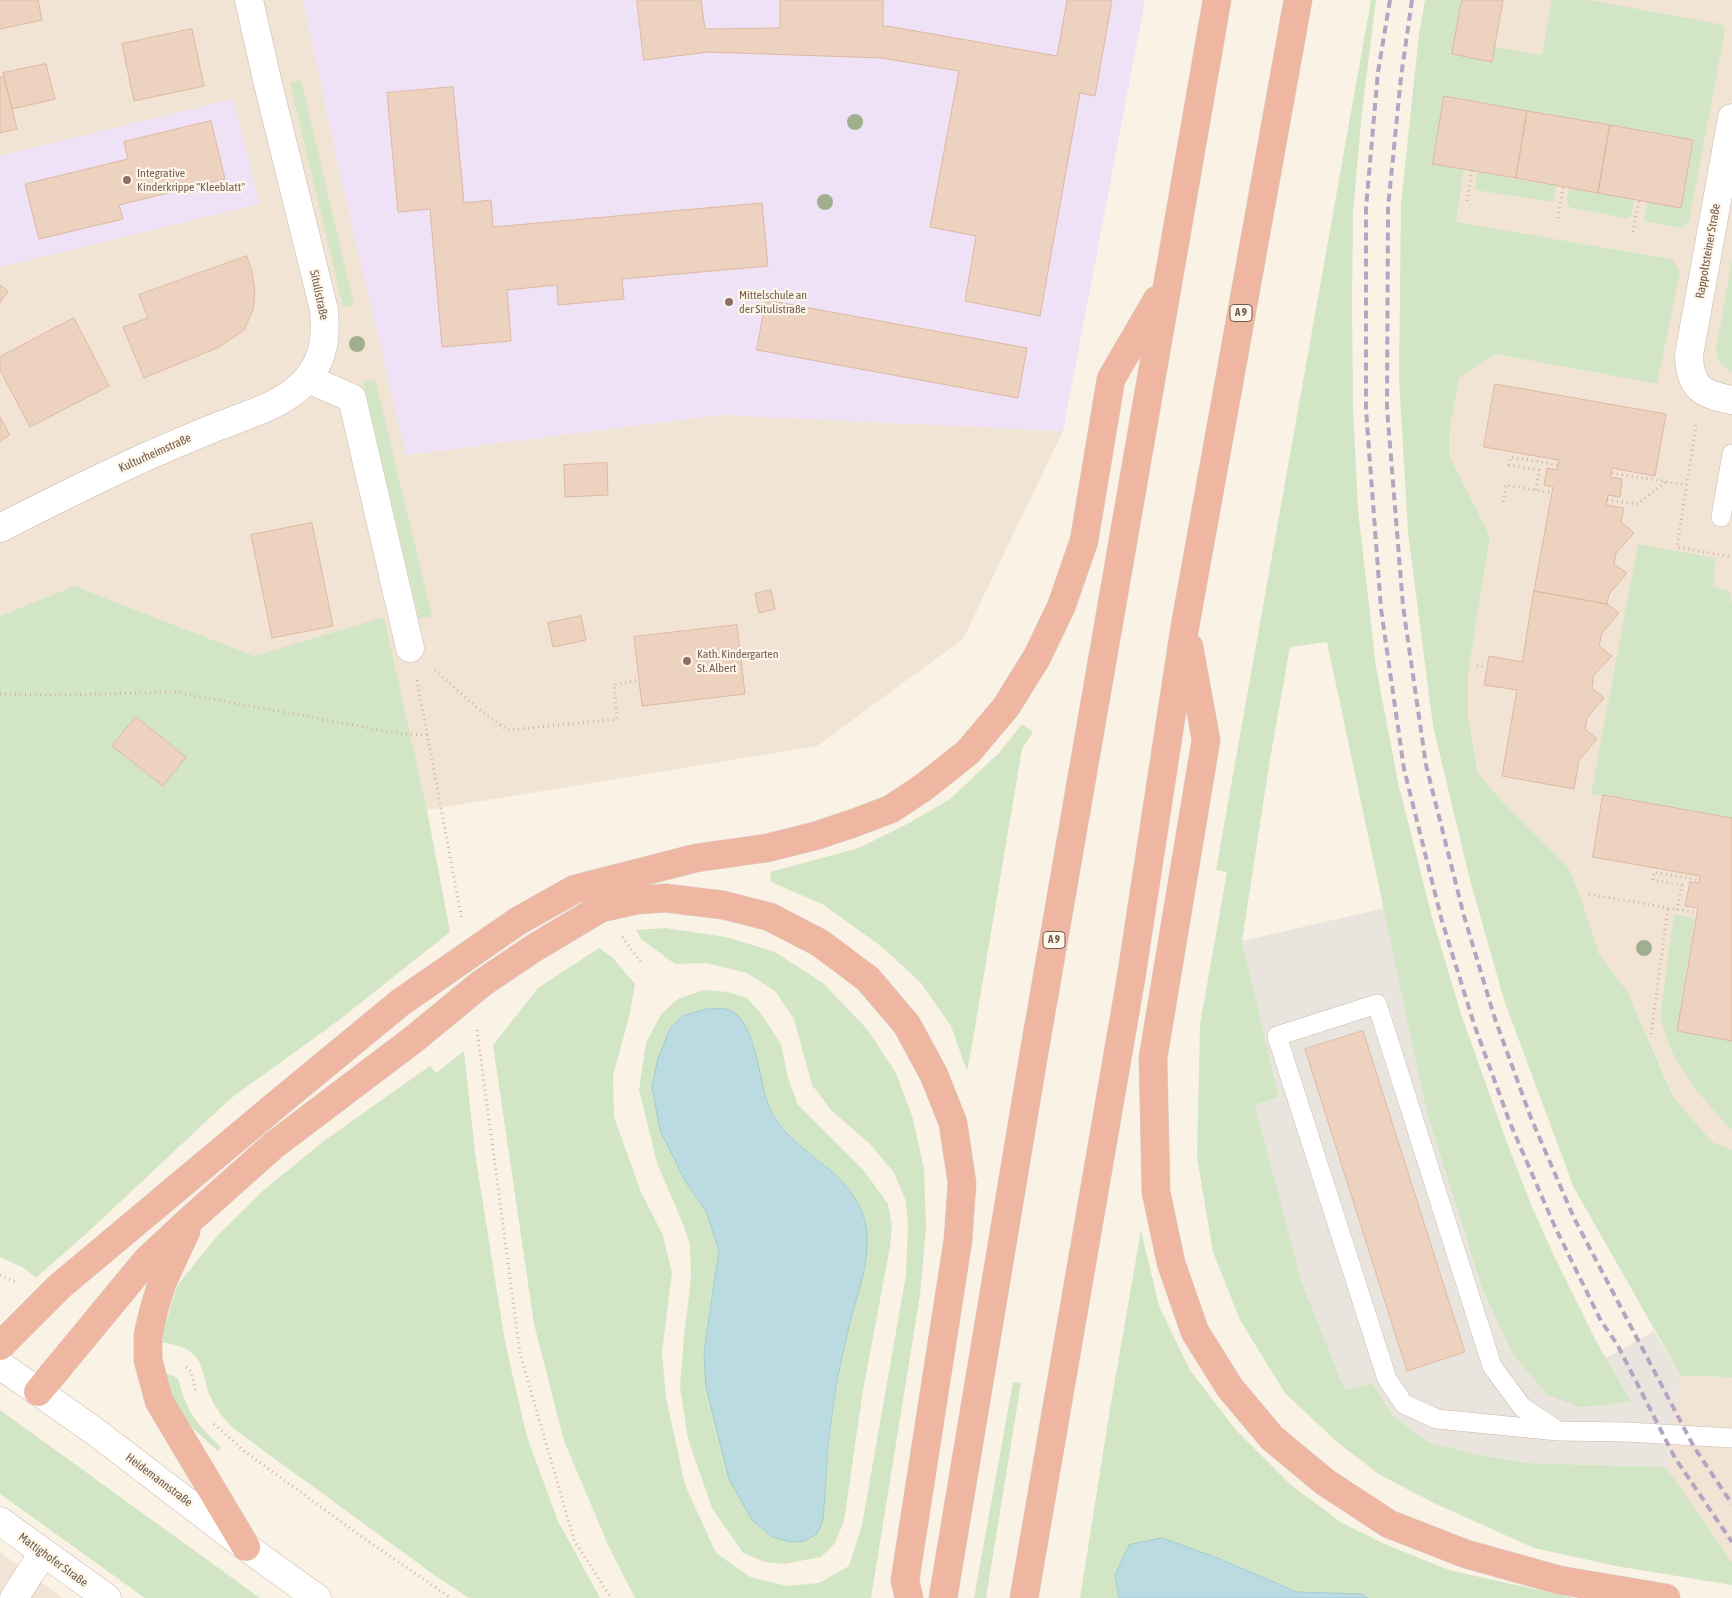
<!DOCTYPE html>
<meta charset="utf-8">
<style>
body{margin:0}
canvas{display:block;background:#faf2e5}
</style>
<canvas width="1732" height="1598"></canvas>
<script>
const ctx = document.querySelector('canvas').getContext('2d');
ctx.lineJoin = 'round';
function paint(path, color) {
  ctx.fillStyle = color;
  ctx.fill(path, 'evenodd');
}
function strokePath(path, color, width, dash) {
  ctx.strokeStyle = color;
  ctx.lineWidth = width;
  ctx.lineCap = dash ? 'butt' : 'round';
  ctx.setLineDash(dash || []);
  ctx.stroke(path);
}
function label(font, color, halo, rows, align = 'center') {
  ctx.font = font + ' "Asap Condensed",sans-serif';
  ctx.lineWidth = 4.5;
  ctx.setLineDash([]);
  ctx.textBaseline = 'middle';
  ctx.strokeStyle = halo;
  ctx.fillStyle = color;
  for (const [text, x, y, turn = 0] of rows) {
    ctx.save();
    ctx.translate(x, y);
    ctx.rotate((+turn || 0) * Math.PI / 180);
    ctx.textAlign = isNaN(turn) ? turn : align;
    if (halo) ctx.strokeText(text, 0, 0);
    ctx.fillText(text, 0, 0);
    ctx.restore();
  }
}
const residential = new Path2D(`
 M0 0H303L343 188 407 455 721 415 1063 431 963 639 817 746 427 810 384 617 254 656 74 586 0 616Z
 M1462 0H1732V1226L1627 991 1599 954 1580 895 1568 867 1502 801 1478 773 1468 716V675L1490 536 1449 455V435L1459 378 1495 354 1656 384 1672 259 1455 222 1463 169 1433 164Z
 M1681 1376 1732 1377V1562L1666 1467Z
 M0 1552 63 1598H0Z`);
const industrial = new Path2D(`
 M1385 908 1427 1113 1482 1288 1512 1353 1546 1394 1609 1405 1631 1400 1606 1358 1654 1331 1681 1376 1666 1467 1527 1463 1470 1453 1428 1442 1392 1415 1373 1383 1345 1390 1302 1283 1255 1105 1279 1097 1242 941Z`);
const education = new Path2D(`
 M303 0H1145L1063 431 721 415 406 455 343 188Z
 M233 99 260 204 0 267V156Z`);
const green = new Path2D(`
 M1371 0H1376L1362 111 1353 212 1352 302 1353 408 1358 510 1376 667 1399 787 1432 917 1462 1017 1506 1140 1532 1207 1556 1260 1596 1341 1631 1401 1609 1405 1579 1407 1546 1394 1512 1353 1482 1288 1427 1113 1327 642 1290 647 1270 759 1242 941 1279 1097 1255 1105 1302 1283 1345 1390 1373 1383 1392 1415 1428 1442 1470 1453 1527 1463 1666 1467 1732 1562V1585L1616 1566 1534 1548 1436 1504 1380 1475 1337 1442 1285 1393 1240 1320 1213 1252 1197 1157 1200 1024 1227 872 1216 870Z
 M1425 0H1462L1453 54 1492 62 1495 47 1542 55 1552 0H1589L1719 24 1724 26 1725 31 1689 222 1680 228 1644 221 1647 201 1681 208 1693 140 1445 96 1433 163 1464 169 1456 222 1672 259 1680 272 1657 384 1495 354 1459 378 1449 435V455L1490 536 1468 675V716L1478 773 1502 801 1568 867 1580 895 1599 954 1627 991 1674 1098 1712 1142 1732 1150V1377L1681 1376 1574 1188 1504 1000 1470 880 1433 726 1408 532 1399 379 1401 203 1419 35Z
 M301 80 354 305 343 307 290 83Z
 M1477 172 1556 186 1553 202 1475 190Z
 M1569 188 1635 199 1631 215 1627 218 1570 208 1567 202Z
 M1732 260V372C1721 367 1718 362 1716 350Z
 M375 379 432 616 419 619 363 382Z
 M1638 544 1716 558 1713 587 1730 591 1732 604V818L1591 794Z
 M74 586 254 656 384 617 427 810 450 932 339 1020 230 1099 88 1232 36 1278 24 1268 0 1257V616Z
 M1022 724 1033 732 1022 749 971 1051 967 1071 951 1026 921 983 882 947 822 904 771 882 770 872 859 848 911 822 950 799 999 753Z
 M1674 914 1695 918 1677 1031 1732 1041V1129L1729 1128 1692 1085 1672 1052 1660 1018Z
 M665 928 726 937 775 952 823 983 867 1029 896 1073 913 1119 924 1169 926 1228 920 1295 871 1598H635L609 1547 564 1441 534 1324 493 1045 538 988 599 948 613 958 635 984 629 1017 613 1076 614 1117 641 1192 663 1235 672 1273 662 1352 666 1398 685 1485 716 1553 750 1577 787 1586 819 1583 849 1566 862 1525 906 1275 908 1227 906 1201 894 1173 870 1144 832 1111 812 1085 794 1019 775 991 747 973 706 963 675 964 641 939 636 930Z
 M703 990 728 992 747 998 760 1012 781 1044 788 1078 798 1105 865 1172 888 1204 892 1225 890 1247 863 1390 844 1521 835 1543 821 1557 783 1564 765 1562 743 1553 712 1508 688 1439 680 1387 684 1337 691 1278 690 1245 683 1224 657 1163 639 1090 646 1043 661 1014 678 999ZM707 1009 742 1019 751 1037 764 1094 770 1109 780 1125 798 1143 823 1163 850 1190 865 1265 849 1324 832 1414 823 1520 704 1351 719 1251 706 1211 685 1181 660 1130 658 1058 670 1029 682 1016Z
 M464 1051 475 1153 505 1342 527 1437 558 1521 600 1598H469L437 1577 234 1429C223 1418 215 1408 209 1394 204 1381 204 1364 193 1354 185 1346 171 1344 160 1342L177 1286 216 1237 265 1189 325 1140 430 1066 436 1073Z
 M1141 1230 1159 1306 1190 1370 1235 1429 1291 1485 1342 1523 1387 1545 1449 1570 1574 1598H1368L1362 1594 1297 1592 1220 1559 1162 1538 1115 1575 1119 1598H1080L1110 1409Z
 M165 1373 178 1378C187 1413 195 1422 221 1447L218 1451 187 1423 170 1391Z
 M1013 1382 1021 1383 986 1598H974Z
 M0 1410 260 1598H145L0 1494Z`);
const water = new Path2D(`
 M707 1009C713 1009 721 1008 726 1009 757 1015 758 1085 770 1109 790 1151 843 1165 862 1212 876 1247 859 1287 850 1322 843 1352 836 1384 832 1415 827 1450 826 1485 823 1520L817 1534 804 1541 791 1542 772 1537 752 1520 729 1479 706 1387 704 1351 719 1251 706 1211 685 1181 660 1130 652 1087 658 1058 670 1029 682 1016Z
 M1162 1538 1220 1559 1297 1592 1362 1594 1368 1598H1119L1115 1575 1129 1545Z`);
const building = new Path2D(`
 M0 0H38L42 20 0 29Z
 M637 0H701L705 29 780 28V0H883V27L887 26 1057 56 1067 0H1112L1095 96 1080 93 1040 316 965 301 976 236 930 227 959 71 882 58 708 52 644 60Z
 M1462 0H1503L1492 62 1452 54Z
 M192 29 204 86 134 101 122 44Z
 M46 64 55 99 12 109 3 73Z
 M4 77 17 129 0 133V78Z
 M453 87 464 203 491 200 493 227 762 203 768 266 622 279 624 299 558 305 557 285 507 290 511 341 442 347 430 209 398 212 387 93Z
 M1444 96 1527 111 1516 178 1433 164Z
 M1527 111 1610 125 1598 193 1516 178Z
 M211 121 225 179 119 205 123 219 39 239 25 184 128 159 124 142Z
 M1610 125 1693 140 1681 208 1598 193Z
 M247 256 252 272 255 292 253 310 244 330 219 347 144 378 123 327 148 318 139 295Z
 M0 285 8 291 0 303Z
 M766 300 1027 348 1018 398 757 350Z
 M74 318 109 386 30 427 0 370V357Z
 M1495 384 1666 414 1655 476 1612 468 1610 477 1622 479 1620 497 1608 495 1606 505 1624 508 1621 522 1634 533 1616 553 1614 564 1627 573 1609 594 1607 604 1534 591 1553 487 1544 485 1547 468 1557 470 1559 460 1484 447Z
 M0 417 10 435 0 441Z
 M607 463 608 495 565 497 564 465Z
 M312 523 333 626 272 638 251 535Z
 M771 590 775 609 759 613 755 594Z
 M1534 591 1607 604 1619 613 1602 633 1599 646 1612 656 1594 675 1592 688 1604 698 1587 718 1585 729 1597 739 1579 760 1574 789 1502 776 1517 690 1484 685 1489 656 1522 662Z
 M581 616 586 640 553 647 548 623Z
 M737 625 745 694 642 706 634 637Z
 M136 717 186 757 163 786 112 746Z
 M1603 795 1732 818V1041L1677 1031 1698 908 1685 906 1690 882 1699 883 1700 876 1593 857Z
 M1363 1031 1465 1352 1407 1371 1305 1049Z`);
const path = new Path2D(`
 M1467 201 1472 171
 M1558 218 1563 187
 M1633 232 1639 200
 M1696 425 1677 547 1732 557
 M1612 473 1686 485
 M1536 490 1539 470 1509 465 1511 457 1558 465
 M1607 500 1638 504 1665 482
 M1503 502 1506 485 1552 493
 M1477 666 1487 667
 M435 670 476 707 507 730 617 719 614 685 639 680
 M417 680 462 920
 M0 694 62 695 175 692 402 734 428 735
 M1589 894 1697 913
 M1677 910 1682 885 1653 880 1654 872 1699 880
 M622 937 642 964
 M477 1030 520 1353 574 1540 611 1598
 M1651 1034 1668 908
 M0 1275 16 1282
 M186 1367 191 1371 196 1393
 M214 1424 244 1451 365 1539 451 1598`);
const service = new Path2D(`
 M1721 517 1732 454
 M1558 1431 1522 1407 1492 1366 1377 1004 1277 1036 1387 1379 1404 1404 1437 1419 1558 1431 1626 1432 1732 1438`);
const minor = new Path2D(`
 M1732 118 1689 355C1690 388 1701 394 1732 400
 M308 379 352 398 410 648
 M0 528C49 503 99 478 150 455 173 445 196 435 219 426 249 414 287 404 308 378 325 357 326 335 324 310L268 84 249 0
 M0 1521 107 1598
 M14 1598 43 1553`);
const secondary = new Path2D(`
 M0 1365 93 1430 246 1547 317 1598`);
const motorway = new Path2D(`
 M1189 647 1206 740 1153 1058 1156 1192 1171 1263 1195 1332 1230 1388 1272 1438 1325 1482 1389 1524 1466 1554 1559 1580 1666 1598
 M518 921 575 889 696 858 767 848 815 836 854 823 891 809 924 787 968 752 1006 707 1037 657 1061 607 1084 541 1111 379 1157 300
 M534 948 601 908 637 900 665 898 723 905 770 917 820 943 868 979 907 1025 934 1075 953 1123 962 1183 958 1240 905 1580 909 1598
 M186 1231 162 1283 154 1309 148 1335V1360L159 1401 246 1547
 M0 1346 60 1286 276 1105 401 1002
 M38 1392 147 1260 192 1218 274 1145 414 1039
 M943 1598 1034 1053 1217 0
 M1024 1598 1131 978 1185 626 1298 0`);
const rail = new Path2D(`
 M1390 0 1378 72 1366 208V410L1381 609 1404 769 1442 921 1474 1024 1510 1123 1555 1227 1601 1321 1617 1344 1675 1458 1732 1542
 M1412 0 1401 77 1388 208 1387 408 1403 606 1426 765 1464 916 1495 1019 1531 1118 1574 1218 1694 1447 1732 1504`);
const motorwayBridge = new Path2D(`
 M401 1002 518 921
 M414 1039 482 983 534 948`);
const trees = [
 [855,122],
 [825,202],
 [357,344],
 [1644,948]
];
const markers = [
 [127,180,5,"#8d6e63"],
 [729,302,5,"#8d6e63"],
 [687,661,5,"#8d6e63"]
];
const shields = [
 [1241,313,22],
 [1054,940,22]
];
const shieldNames = [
 ["A 9",1241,313],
 ["A 9",1054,940]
];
const educationNames = [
 ["Integrative",137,173],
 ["Kinderkrippe \"Kleeblatt\"",137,187],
 ["Mittelschule an",739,295],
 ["der Situlistraße",739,309],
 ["Kath. Kindergarten",697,654],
 ["St. Albert",697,668]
];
const streetNames = [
 ["Rappoltsteiner Straße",1708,251,-80],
 ["Situlistraße",319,295,78],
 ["Kulturheimstraße",155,453,-24],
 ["Heidemannstraße",159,1480,37],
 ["Mattighofer Straße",53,1560,36]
];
paint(residential, '#f1e4d4');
paint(industrial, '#eae4df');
paint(education, '#efe1f6');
paint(green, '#d2e6c5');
paint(water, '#bbdbe2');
strokePath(water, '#a2cad2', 1);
paint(building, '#edd2bf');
strokePath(building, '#deb9a1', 1);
strokePath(service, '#cabaac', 20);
strokePath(minor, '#cabaac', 29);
strokePath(secondary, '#cfbcad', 29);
strokePath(motorway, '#d7d1cd', 29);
strokePath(path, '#d1b5a2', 3, [1, 4]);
strokePath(service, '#fff', 19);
strokePath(minor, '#fff', 28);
strokePath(secondary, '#fff', 28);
strokePath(motorway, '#efb6a1', 28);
strokePath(rail, '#b5a4c2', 4, [8, 5]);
strokePath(motorwayBridge, '#d7d1cd', 29, []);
strokePath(motorwayBridge, '#efb6a1', 28);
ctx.fillStyle = '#a0b08f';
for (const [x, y] of trees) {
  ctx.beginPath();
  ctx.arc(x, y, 8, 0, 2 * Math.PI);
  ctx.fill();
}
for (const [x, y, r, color] of markers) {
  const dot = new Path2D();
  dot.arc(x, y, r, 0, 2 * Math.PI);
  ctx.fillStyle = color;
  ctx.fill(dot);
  strokePath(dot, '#fdf6ea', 2);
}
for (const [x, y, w] of shields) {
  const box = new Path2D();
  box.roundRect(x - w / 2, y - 8.5, w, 17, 4);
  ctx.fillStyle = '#fdf6ea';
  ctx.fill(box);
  strokePath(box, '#705a4c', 1);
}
label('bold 11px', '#705a4c', null, shieldNames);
label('12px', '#785e54', '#fdf6ea', educationNames, 'left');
label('12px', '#705a4c', '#fdf6ea', streetNames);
</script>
